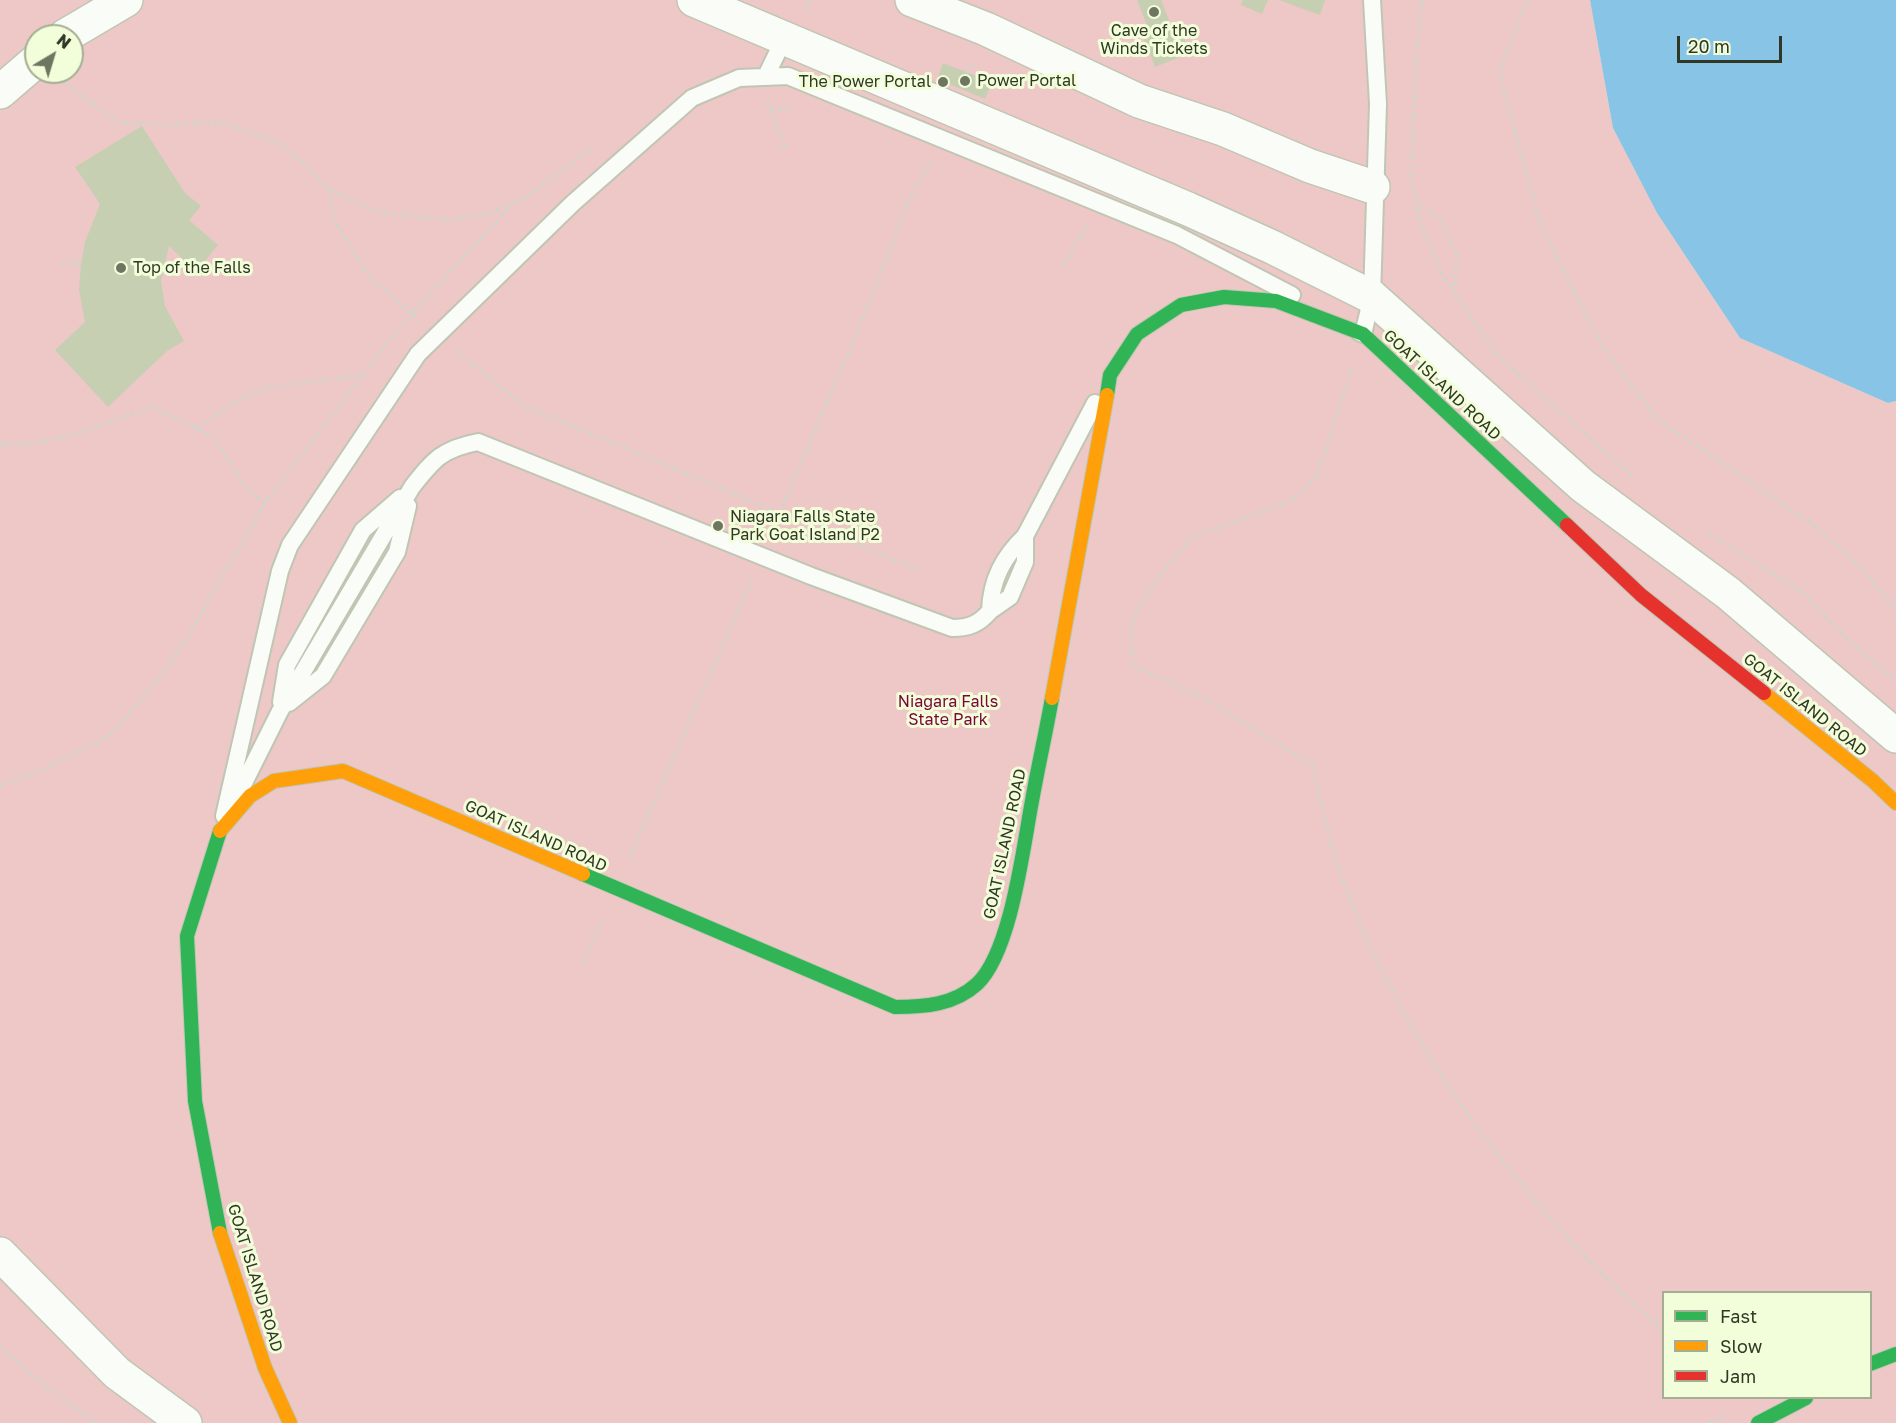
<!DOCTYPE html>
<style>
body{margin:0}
#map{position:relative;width:1896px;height:1423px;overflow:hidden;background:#e0e8d0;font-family:"Golos Text",sans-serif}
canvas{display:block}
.legend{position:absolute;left:1662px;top:1291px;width:210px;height:108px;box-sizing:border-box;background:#f2feda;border:2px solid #a5ae92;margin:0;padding:8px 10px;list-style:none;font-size:18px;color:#313725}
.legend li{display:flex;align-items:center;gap:12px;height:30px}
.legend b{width:30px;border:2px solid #a5ae92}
.north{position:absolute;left:24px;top:24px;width:60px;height:60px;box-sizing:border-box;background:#f2feda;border:2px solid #a5ae92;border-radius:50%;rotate:38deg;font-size:16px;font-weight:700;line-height:24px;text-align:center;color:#313725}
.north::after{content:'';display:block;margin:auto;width:21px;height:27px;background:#6e7561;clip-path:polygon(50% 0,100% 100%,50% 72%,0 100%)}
.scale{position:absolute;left:1677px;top:36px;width:105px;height:27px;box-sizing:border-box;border:3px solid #313725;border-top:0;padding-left:8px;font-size:18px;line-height:21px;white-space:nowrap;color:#313725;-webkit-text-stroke:4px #f2feda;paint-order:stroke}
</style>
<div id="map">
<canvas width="1896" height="1423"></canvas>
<ul class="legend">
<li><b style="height:8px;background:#30b455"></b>Fast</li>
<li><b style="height:8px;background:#ff9f0a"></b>Slow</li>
<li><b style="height:8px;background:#e5322d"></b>Jam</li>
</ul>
<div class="north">N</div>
<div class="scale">20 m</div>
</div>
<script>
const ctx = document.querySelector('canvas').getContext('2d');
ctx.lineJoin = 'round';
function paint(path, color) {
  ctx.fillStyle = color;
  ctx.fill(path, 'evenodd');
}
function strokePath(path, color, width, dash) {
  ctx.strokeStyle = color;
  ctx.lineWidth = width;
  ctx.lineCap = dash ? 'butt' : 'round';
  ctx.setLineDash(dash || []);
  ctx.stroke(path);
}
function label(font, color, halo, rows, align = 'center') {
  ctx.font = font + ' "Golos Text",sans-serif';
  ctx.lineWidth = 6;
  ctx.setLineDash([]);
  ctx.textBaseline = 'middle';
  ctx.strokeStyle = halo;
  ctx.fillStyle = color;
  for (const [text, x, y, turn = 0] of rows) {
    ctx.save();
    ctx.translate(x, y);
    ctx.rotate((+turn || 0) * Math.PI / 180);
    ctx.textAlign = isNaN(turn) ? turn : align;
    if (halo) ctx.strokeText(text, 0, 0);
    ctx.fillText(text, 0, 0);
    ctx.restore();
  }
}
const green = new Path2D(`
 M0 0H1590L1613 128 1657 213 1740 338 1888 403 1896 401V1423H0ZM36 36H72V72H36ZM1664 1292H1870V1398H1664Z`);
const water = new Path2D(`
 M1590 0H1896V401L1888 403 1740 338 1657 213 1613 128Z`);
const building = new Path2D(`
 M1137 0H1161L1172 28 1179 25 1190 53 1155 67 1144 39 1151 36Z
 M1243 0H1268L1262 14 1241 5Z
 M1279 0H1325L1320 15Z
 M943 63 992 82 985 99 937 79Z
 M142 126 185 193 201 206 189 220 218 245 196 272 169 246 161 281 165 306 184 341 167 351 108 407 55 350 85 322 79 290 81 264 85 242 100 204 75 167Z`);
const path = new Path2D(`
 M1422 0 1416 65 1411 179 1420 222 1443 276 1498 356 1631 475
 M1527 0 1499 73 1540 223 1602 346 1657 419 1812 524 1862 568 1896 611
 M805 10 810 0
 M967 73 973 59
 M63 82 119 123 173 125 222 122 280 144 304 163 329 190 335 221 368 276 418 319
 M768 102 785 147
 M771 110 794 108
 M330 190 376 212 453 220 493 212 523 199 591 149
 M1416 202 1441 219 1457 257 1454 292
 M62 262 81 264
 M1063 265 1088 225
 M456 351 524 406 919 570
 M1352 369 1317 476 1293 500 1192 537 1157 579 1132 619V665L1200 696 1312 765C1321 798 1327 834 1338 866 1389 1015 1481 1145 1587 1259 1611 1284 1638 1307 1664 1331
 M197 428 241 399 270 387 363 375
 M0 444C52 449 104 422 153 407L213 437 245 486 265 503 397 330 513 203
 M1709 533 1804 594 1848 640 1896 681
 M771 534 874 292 912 192 931 161
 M0 785 35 773 112 734 169 665 187 638 265 503
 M629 858 752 579
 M583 963 602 920
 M0 1347 43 1384 96 1423
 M1709 1423 1724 1415`);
const lane = new Path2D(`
 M766 76 784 39
 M1359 332 1363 334 1372 297 1378 104 1372 0
 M990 611 1010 597 1025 562V536
 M281 702 287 665 363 530 400 498
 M289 703 323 676 397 552 408 506
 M236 799 280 711 412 487C434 459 442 449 478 442L811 576 952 628C969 628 979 624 990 611 991 580 1003 557 1025 536L1095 403
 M224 816 280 571 290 545 418 354 573 203 692 98 739 78 788 76 1177 235 1292 295`);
const street = new Path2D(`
 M694 0 1188 209 1272 247 1372 297 1583 486 1728 593 1896 736
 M912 0 986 29 1139 101 1223 129 1310 166 1373 187
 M65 36 126 0
 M0 92 36 61
 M0 1254 117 1373 185 1423`);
const fast = new Path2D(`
 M1107 395 1110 375 1137 334 1181 305 1224 297 1276 301 1363 334 1567 525
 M583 874 895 1007C924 1007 954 1005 977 984 1011 952 1023 848 1032 801 1038 767 1046 732 1052 698
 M220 1233 195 1101 187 936 220 831
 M1870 1364 1896 1354
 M1758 1423 1806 1398`);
const slow = new Path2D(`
 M1764 693 1873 781 1896 803
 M1052 698 1107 395
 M220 831 250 796 274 781 343 771 583 874
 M220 1233 265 1368 290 1423`);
const jam = new Path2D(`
 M1567 525 1641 595 1764 693`);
const markers = [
 [1154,12,6,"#6e7561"],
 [965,81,6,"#6e7561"],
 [943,82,6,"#6e7561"],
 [121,268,6,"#6e7561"],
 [718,526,6,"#6e7561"]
];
const poiNames = [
 ["Cave of the",1154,31,"center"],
 ["Winds Tickets",1154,49,"center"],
 ["Power Portal",977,81],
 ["The Power Portal",931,82,"right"],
 ["Top of the Falls",133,268],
 ["Niagara Falls State",730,517],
 ["Park Goat Island P2",730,535]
];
const streetNames = [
 ["GOAT ISLAND ROAD",1442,385,43],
 ["GOAT ISLAND ROAD",1805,705,39],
 ["GOAT ISLAND ROAD",536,836,24],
 ["GOAT ISLAND ROAD",1005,844,-78],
 ["GOAT ISLAND ROAD",255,1278,73]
];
const parkNames = [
 ["Niagara Falls",948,702],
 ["State Park",948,720]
];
paint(green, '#edc8c7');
paint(water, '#88c4e6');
paint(building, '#c7cfb3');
strokePath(lane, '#c0c6b3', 20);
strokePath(street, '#c0c6b3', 36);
strokePath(fast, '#c0c6b3', 16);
strokePath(slow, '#c0c6b3', 16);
strokePath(jam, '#c0c6b3', 16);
strokePath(path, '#d1d4cc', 4, [3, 4.5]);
strokePath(lane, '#fafcf8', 16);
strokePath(street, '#fafcf8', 33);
strokePath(fast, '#30b455', 14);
strokePath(slow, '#ff9f0a', 14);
strokePath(jam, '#e5322d', 14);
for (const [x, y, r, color] of markers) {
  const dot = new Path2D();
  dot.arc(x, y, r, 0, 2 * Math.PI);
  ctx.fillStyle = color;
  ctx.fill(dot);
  strokePath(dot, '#f2feda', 2);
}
label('16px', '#313725', '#f2feda', poiNames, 'left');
label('16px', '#313725', '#f2feda', streetNames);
label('16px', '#7b053b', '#f2feda', parkNames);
</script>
